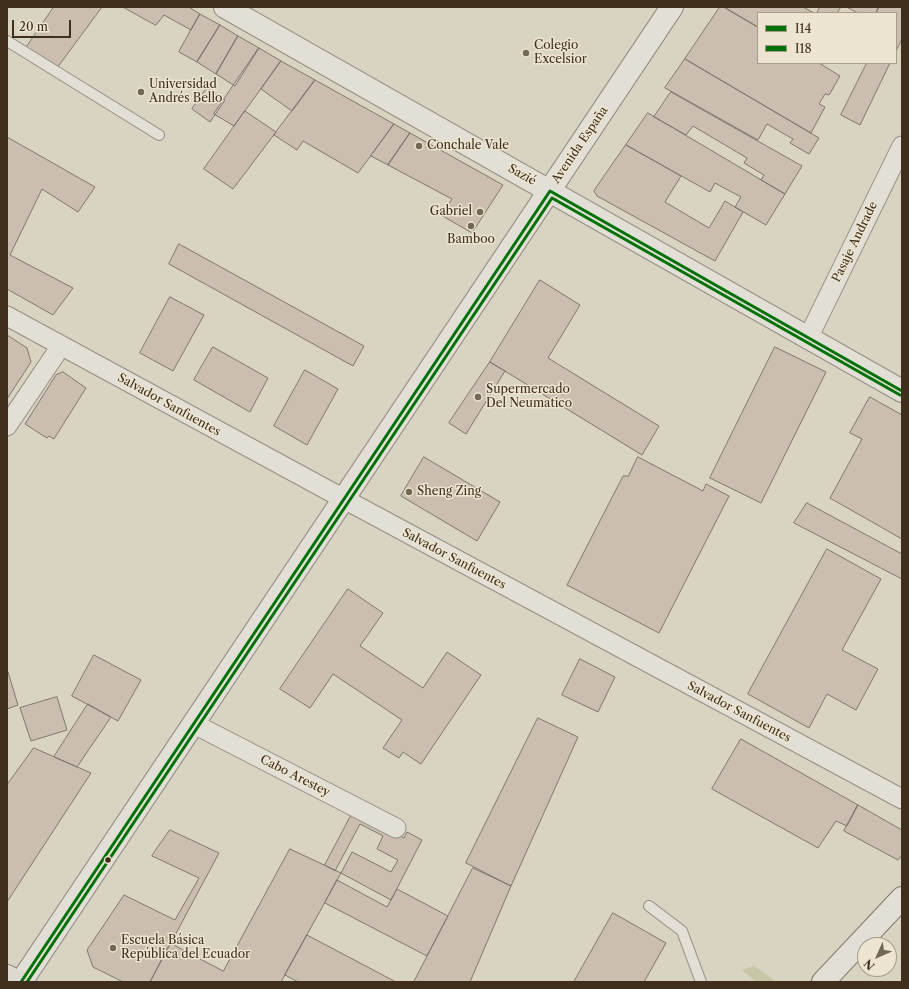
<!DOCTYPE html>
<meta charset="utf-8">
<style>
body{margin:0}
#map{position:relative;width:909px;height:989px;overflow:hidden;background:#d9d3c2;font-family:"Libre Caslon Text",serif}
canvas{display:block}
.frame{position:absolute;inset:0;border:8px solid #3e2e1b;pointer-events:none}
.legend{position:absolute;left:757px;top:12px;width:140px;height:52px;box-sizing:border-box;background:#ede5d1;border:1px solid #a79c88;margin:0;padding:5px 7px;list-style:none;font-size:12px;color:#3e2e1b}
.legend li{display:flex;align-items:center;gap:8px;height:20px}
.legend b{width:20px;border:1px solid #a79c88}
.north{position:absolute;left:857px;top:937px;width:40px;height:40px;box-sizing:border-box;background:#ede5d1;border:1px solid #a79c88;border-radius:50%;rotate:225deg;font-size:11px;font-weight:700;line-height:16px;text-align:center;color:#3e2e1b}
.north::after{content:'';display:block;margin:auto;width:14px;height:18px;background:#746855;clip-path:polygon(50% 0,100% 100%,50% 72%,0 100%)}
.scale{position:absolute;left:12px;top:20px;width:59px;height:18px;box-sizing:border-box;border:2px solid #3e2e1b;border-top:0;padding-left:5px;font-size:12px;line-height:14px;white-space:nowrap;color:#3e2e1b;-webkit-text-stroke:3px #ede5d1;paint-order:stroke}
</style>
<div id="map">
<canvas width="909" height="989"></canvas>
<div class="frame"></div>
<ul class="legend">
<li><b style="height:5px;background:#007106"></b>I14</li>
<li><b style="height:5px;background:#007106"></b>I18</li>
</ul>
<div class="north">N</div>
<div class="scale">20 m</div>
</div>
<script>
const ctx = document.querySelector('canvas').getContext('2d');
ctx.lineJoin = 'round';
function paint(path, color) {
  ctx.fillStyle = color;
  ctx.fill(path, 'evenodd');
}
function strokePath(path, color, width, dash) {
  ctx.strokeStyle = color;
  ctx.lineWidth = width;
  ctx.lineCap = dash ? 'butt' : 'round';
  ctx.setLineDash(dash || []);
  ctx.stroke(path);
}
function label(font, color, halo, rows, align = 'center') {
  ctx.font = font + ' "Libre Caslon Text",serif';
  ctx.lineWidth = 3;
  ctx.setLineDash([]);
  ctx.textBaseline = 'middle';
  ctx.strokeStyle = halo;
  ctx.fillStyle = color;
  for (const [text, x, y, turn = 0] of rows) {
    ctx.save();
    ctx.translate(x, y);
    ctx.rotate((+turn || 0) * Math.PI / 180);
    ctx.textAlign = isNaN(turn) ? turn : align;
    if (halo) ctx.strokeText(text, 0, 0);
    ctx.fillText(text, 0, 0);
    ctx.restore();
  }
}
const green = new Path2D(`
 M754 966 777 982H756L742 970Z`);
const building = new Path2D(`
 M54 7H102L57 68 26 48Z
 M123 7H189L200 14 191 30 164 15 156 25Z
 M720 7H724L758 27V63H819L840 76 829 95 825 94 819 104 825 107 811 133 685 59Z
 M724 7H803L814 13H758V27Z
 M820 7H841L837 13H817Z
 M847 7H879L876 13H858Z
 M879 7H902V39L896 51V13H876Z
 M200 14 220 25 197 62 179 52Z
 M220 25 238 36 216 74 197 62Z
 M238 36 259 48 235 86 216 74Z
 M259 48 281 61 234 126 214 114Z
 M685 59 819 138 809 154 790 143 793 139 767 124 758 140 665 88Z
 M281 61 315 80 292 111 261 89Z
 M867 63H890L860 125 841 115Z
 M315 80 394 124 358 173 303 141 297 150 274 135Z
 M207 88 225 100 210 122 192 109Z
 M671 92 802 166 785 194 761 180 764 175 744 163 747 158 693 126 686 135 654 117Z
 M245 111 276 132 233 189 204 169Z
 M648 113 785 194 766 225 735 207 741 197 715 183 710 192 626 145Z
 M394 124 410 133 388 165 371 156Z
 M410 133 503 185 472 233 441 215 452 199 388 165Z
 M7 137 95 187 78 212 42 189 10 255 73 288 53 315 7 289Z
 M626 145 681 176 665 202 709 228 725 201 743 212 715 261 597 196 594 191Z
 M179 244 364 346 353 366 169 264Z
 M540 280 580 305 548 358 659 426 642 455 490 362Z
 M170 297 204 315 173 371 140 353Z
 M7 335 27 348 31 362 7 399Z
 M213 347 268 378 250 412 194 380Z
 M775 347 826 372 761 503 710 478Z
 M490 362 505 371 466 434 449 423Z
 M305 370 338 389 307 445 274 426Z
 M63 372 86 388 54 439 49 436 47 438 25 424 56 375Z
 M870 397 902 415V539L830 498 862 439 850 433Z
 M424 457 500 502 477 541 401 496Z
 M638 457 703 491 706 484 729 496 659 633 567 585 623 476H628Z
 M807 503 902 554V579L794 523Z
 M827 549 881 579 842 650 878 669 856 710 827 694 809 728 748 694Z
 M348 589 383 613 360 646 423 688 447 652 481 675 421 764 403 752 399 758 383 748 402 720 333 674 310 708 280 689Z
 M94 655 141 680 118 721 72 696Z
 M580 659 615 677 598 712 562 695Z
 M7 672H8L18 705 7 709Z
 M57 697 67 730 31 741 20 708Z
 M88 704 111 717 77 767 54 757Z
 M538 718 578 737 511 886 466 863Z
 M741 739 858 805 847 826 836 821 818 848 712 789Z
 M34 748 91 773 7 902V785Z
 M858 805 902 830V855L898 860 844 831Z
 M353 812 404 838 407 832 422 840 391 900 341 873 352 852 391 872 398 860 377 849 383 836 360 824 335 871 325 865Z
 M170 830 219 853 150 982H123L93 967 87 950 124 895 175 920 199 878 152 856Z
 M290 849 341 873 281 982H150L170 943 223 971Z
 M473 868 511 886 470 982H414Z
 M337 880 387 907 397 889 448 916 427 956 325 903Z
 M613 913 666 943 644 982H574Z
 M307 935 396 982H298L285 975Z`);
const service = new Path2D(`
 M7 41 159 135
 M649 906 682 931 701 982`);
const minor = new Path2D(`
 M7 316 344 499 902 799
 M808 338 902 146
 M7 426 61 346
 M194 724 396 828`);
const tertiary = new Path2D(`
 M225 7 902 391
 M21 982 672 7`);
const secondary = new Path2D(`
 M823 982 902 898`);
const primary = new Path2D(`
 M7 976 18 982`);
const bus1 = new Path2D(`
 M21 982 550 191 902 391`);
const bus2 = new Path2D(`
 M27 982 552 198 900 395`);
const markers = [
 [526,53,4,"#746855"],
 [141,92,4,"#746855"],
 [419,146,4,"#746855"],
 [480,212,4,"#746855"],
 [471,226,4,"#746855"],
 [478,397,4,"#746855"],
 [409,492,4,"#746855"],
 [108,860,3.5,"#3e2e1b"],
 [113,948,4,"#746855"]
];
const poiNames = [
 ["Colegio",534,46],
 ["Excelsior",534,60],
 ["Universidad",149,85],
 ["Andrés Bello",149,99],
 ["Conchale Vale",427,146],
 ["Gabriel",472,212,"right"],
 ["Bamboo",471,240,"center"],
 ["Supermercado",486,390],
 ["Del Neumatico",486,404],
 ["Sheng Zing",417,492],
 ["Escuela Básica",121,941],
 ["República del Ecuador",121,955]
];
const streetNames = [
 ["Avenida España",580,145,-56],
 ["Sazié",522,175,29],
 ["Pasaje Andrade",855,242,-64],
 ["Salvador Sanfuentes",169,405,29],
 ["Salvador Sanfuentes",454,559,28],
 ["Salvador Sanfuentes",739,712,28],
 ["Cabo Arestey",295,776,27]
];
paint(green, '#c5c7a5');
paint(building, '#cbbdb0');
strokePath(building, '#7e786c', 1);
strokePath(service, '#948e82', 12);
strokePath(minor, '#948e82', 21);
strokePath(tertiary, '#948e82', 24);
strokePath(secondary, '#7e786c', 24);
strokePath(primary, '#7e786c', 24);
strokePath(service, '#e2dfd6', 10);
strokePath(minor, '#e2dfd6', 19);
strokePath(tertiary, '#e2dfd6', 22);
strokePath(secondary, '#e2dfd6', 22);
strokePath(primary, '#ddd9d0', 22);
strokePath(bus1, '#007106', 3);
strokePath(bus2, '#007106', 3);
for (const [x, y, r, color] of markers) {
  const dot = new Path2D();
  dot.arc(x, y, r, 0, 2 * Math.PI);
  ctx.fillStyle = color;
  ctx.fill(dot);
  strokePath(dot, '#ede5d1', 1.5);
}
label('12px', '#3e2e1b', '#ede5d1', poiNames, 'left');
label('12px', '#3e2e1b', '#ede5d1', streetNames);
</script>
